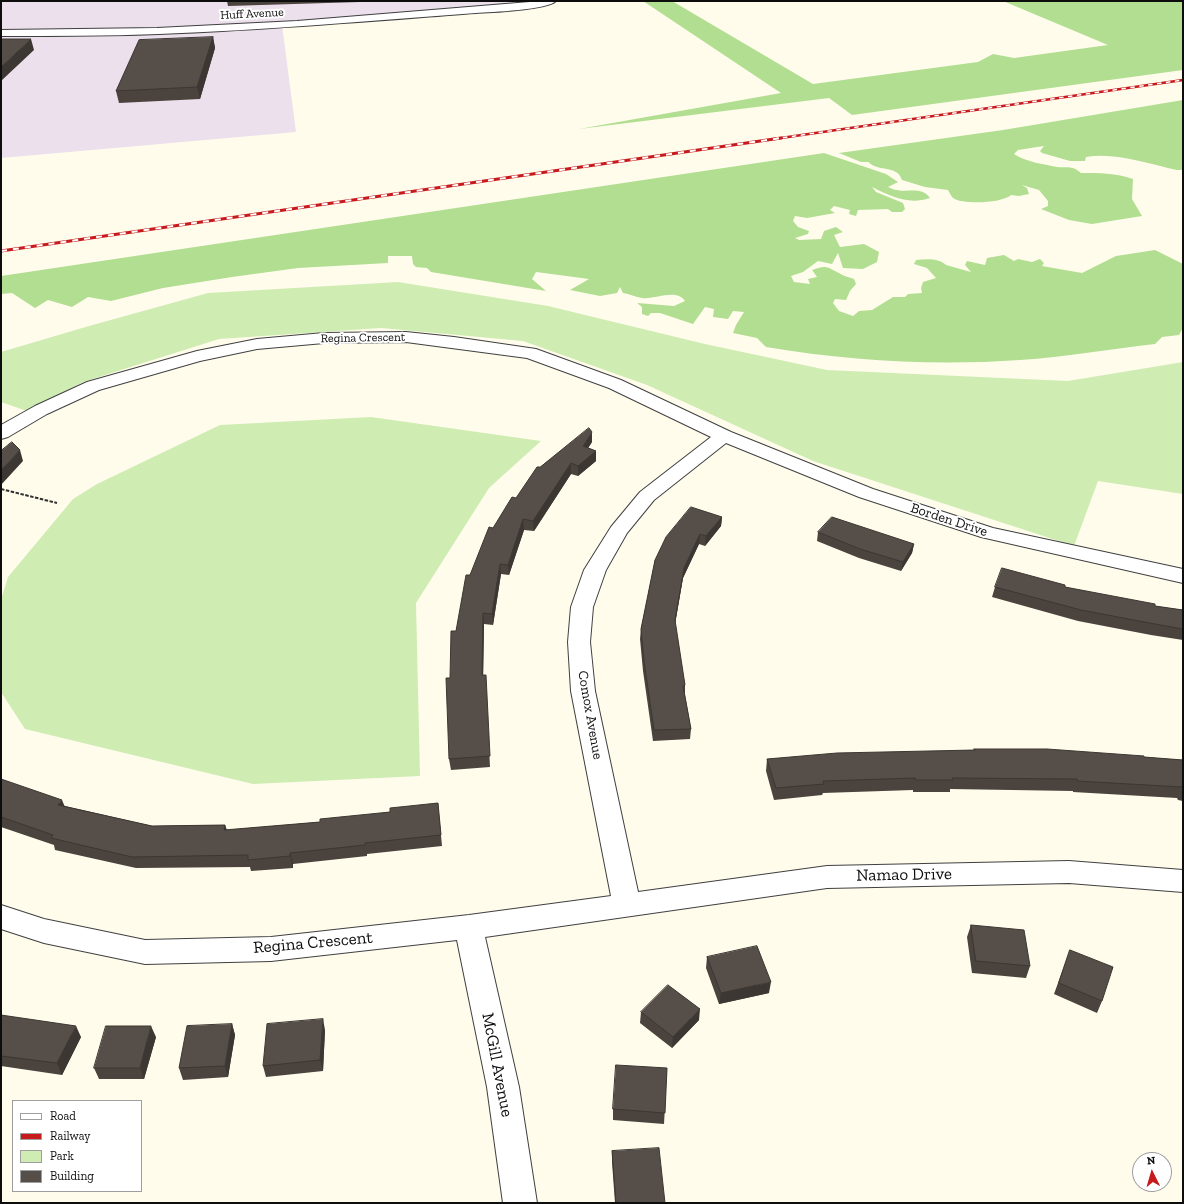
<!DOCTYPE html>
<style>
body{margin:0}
#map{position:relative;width:1184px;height:1204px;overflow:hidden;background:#fffcec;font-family:"Zilla Slab",serif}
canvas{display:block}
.frame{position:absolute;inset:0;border:2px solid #0d0d0d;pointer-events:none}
.legend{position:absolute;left:12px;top:1100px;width:130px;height:92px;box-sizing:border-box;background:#fff;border:1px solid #9e9e9e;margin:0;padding:5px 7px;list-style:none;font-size:12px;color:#0d0d0d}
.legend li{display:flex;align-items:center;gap:8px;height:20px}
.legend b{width:20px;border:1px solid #9e9e9e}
.north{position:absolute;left:1132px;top:1152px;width:40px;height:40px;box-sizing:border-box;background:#fff;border:1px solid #9e9e9e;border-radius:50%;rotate:355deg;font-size:11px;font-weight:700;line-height:16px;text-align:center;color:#0d0d0d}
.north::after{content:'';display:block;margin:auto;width:14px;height:18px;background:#c71a1d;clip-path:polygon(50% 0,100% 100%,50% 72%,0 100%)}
</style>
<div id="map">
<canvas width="1184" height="1204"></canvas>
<div class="frame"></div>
<ul class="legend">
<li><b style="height:5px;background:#fff"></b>Road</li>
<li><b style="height:5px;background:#c71a1d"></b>Railway</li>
<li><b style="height:11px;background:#cfecb3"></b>Park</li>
<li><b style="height:11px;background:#564e48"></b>Building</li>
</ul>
<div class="north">N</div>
</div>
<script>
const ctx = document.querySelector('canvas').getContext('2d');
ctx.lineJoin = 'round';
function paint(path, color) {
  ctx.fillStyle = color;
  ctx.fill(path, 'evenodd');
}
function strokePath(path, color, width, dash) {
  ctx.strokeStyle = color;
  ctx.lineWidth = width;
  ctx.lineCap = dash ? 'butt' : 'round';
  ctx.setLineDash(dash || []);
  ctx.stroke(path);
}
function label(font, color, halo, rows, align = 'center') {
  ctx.font = font + ' "Zilla Slab",serif';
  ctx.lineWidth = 4;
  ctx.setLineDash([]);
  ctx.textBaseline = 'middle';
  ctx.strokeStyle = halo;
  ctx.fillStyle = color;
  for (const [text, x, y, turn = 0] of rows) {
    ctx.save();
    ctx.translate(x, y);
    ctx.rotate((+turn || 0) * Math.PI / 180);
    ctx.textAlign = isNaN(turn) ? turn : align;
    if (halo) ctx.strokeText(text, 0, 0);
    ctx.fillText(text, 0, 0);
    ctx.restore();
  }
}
const industrial = new Path2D(`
 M1 1H530L282 25 296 132 1 158Z`);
const green = new Path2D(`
 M398 282 548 306 705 344 827 370 1068 381 1183 362V494L1098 481 1074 546 813 461 647 385 523 341 381 328 219 339 83 382 27 411 1 402V352L89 326 208 293Z
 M371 417 541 441 489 488 416 603 420 776 253 784 25 729 1 692V600L8 577 73 499 97 484 220 425Z`);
const forest = new Path2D(`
 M643 1H672L813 84 978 62 993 54 1014 58 1108 45 1003 1H1183V70L852 115 829 98 579 129 781 93Z
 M1183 100V170H1177C1148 164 1116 152 1086 157L1085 161H1070L1042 153 1040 151 1044 146 1018 150 1014 154C1026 162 1043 164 1057 167 1068 168 1072 165 1081 173 1099 173 1116 173 1133 179L1132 199 1142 216 1092 224 1069 220 1041 209 1048 206V201L1039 190 1022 185 1027 188 1029 194 1019 196 1011 195C1003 203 963 205 953 198 951 196 949 192 948 190L925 187 902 180C898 168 887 170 877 167 873 166 871 164 868 162H861L839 153 1003 130Z
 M824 153 886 174 898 182 888 187C891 188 894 190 897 190 909 193 921 186 930 198 909 205 892 197 872 187L876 192 903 203 905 209 902 212H892L888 209 858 210 856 216 849 214 850 210 834 206 830 210 835 213 807 218 795 216 793 221 798 227 809 231 808 234 795 238 799 240 821 239 824 231 836 227 843 232 834 235 840 247 864 244 879 252 877 262 863 269 843 268 838 253 832 264 818 261 803 272 791 276 794 282 810 284 808 279 817 277 812 270C826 265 826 266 839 273 843 276 849 277 854 279L856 284 850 291 846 300 835 299 833 303 839 311 853 316 859 311 872 310 893 297H905L908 294 922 293 921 288 923 282 936 278 927 268 914 264 916 260C926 259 939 258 946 265L971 272 965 265 967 261 985 265 987 258 1004 255 1014 261 1018 259 1032 262 1040 259 1044 263 1042 266 1082 273 1116 256 1155 250 1183 264V328L1179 335 1162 337 1155 344C1110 349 1065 357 1020 360 935 366 849 361 766 347L757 338 733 333 736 325 744 312 733 311 728 319 713 317 714 309 705 307 693 324 660 313H651L648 316 642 314V307L637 303 674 306 685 301C676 288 655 300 642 298 636 297 629 294 623 293L620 287 617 293 600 296 570 290 589 279 536 272 532 279 546 291 431 272 427 268 416 267 413 264 412 256H388V263L298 268 232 277 163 288 111 301 88 297 72 307 48 300 35 308 12 293 1 294V276Z`);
const path = new Path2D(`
 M1 489 57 503`);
const minor = new Path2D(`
 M542 1H556C548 10 491 12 476 13 370 21 265 30 159 34 106 36 53 36 1 36V30L157 28 297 21Z
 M406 332 454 337 536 349 621 380 731 432 873 489 993 528 1183 569V583L981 537 859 497 726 443 654 500 627 533 606 570 593 607 590 642 595 691 638 892 827 866 1069 861 1183 870V892L1069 883 827 888 485 937 519 1087 537 1203H503L487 1087 457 940 271 961 145 964 44 943 1 929V905L44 919 145 940 271 937 469 915 611 896 571 691 568 642 571 607 584 570 611 527 640 492 711 437 609 388 527 358 406 342 324 343 257 349 200 361 99 390 47 414 8 437 1 439V425L35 406 87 382 197 351 257 339 324 333Z`);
const railFar1 = new Path2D(`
 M774 139 1183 80`);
const rail = new Path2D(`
 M1 251 781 138`);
const wall = new Path2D(`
 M227 1H360V2L228 6Z
 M213 37 215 48 200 99 119 103 116 91Z
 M592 442 588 448 596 451V461L578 476 571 474 534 531 524 530 509 575 501 574 493 625 484 624 483 675 486 686 490 767 451 770 449 759 450 678 456 631 470 575 493 528 540 467Z
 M722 517 721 526 705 546 699 544 683 578 675 624 685 685V695L691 729 690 739 653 741 643 671 640 639 641 629 655 560Z
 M818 532 914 544 912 553 901 571 859 558 817 541Z
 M995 587H1065L1155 606 1183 610V640L1151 635 1078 621 992 597Z
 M974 749 1144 757 1183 760V801L1178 800 1177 798 1073 792V791L950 789V792H913V790L823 793 822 795 774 800 766 771 767 759 974 750Z
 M1 779 65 806 152 826 225 825 227 830 320 822 390 812 438 803 442 846 367 854V856L293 864V868L251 871 250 867 136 868 55 850 54 845 1 827Z
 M971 925 1030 966 1026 978 972 973 967 937Z
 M1070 950 1102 1001 1097 1013 1054 994Z
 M707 957 769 993 719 1004 706 968Z
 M641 1012 699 1020 672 1048 640 1023Z
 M1 1015 81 1037 62 1075 1 1066Z
 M232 1024 235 1035 228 1077 183 1080 179 1068Z
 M325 1030 323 1071 266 1077 263 1066Z
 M156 1037 144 1079H99L94 1068Z
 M667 1068 664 1124 613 1120V1109Z
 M612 1151 665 1203H615L612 1162Z`);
const shadedWall = new Path2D(`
 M213 37 215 48 200 99 197 87Z
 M31 39 34 50 1 81V67Z
 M592 432V442L583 456V446Z
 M20 450 23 461 1 485V470Z
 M596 451V461L578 476V466Z
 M571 463V474L534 531 533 521Z
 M722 517 721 526 705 546 706 536Z
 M523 519 524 530 509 575 508 565Z
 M700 534 699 544 683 578 674 630 675 620 684 568Z
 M914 544 912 553 901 571 903 562Z
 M500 564 501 574 493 625 492 614Z
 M483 613 484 624 483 686 482 675Z
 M62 800 67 812 58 805Z
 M225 825 228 836 224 830Z
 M290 853 293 864V868L290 856Z
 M771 982 769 993 719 1004 721 993Z
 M700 1009 699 1020 672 1048 673 1037Z
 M323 1019 325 1030 323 1071 320 1060Z
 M232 1024 235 1035 228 1077 225 1066Z
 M76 1026 81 1037 62 1075 57 1063Z
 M151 1026 156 1037 144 1079 140 1068Z`);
const building = new Path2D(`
 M213 37 197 87 116 91 139 40Z
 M1 39H31L1 67Z
 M589 428 592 432 583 446 596 451 578 466 571 463 533 521 523 519 508 565 500 564 492 614 483 613 482 675H486L490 756 449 759 446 678H450L451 631H456L466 575H470L489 527 493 528 512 497 516 498 537 467H540Z
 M12 442 20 450 1 470V451Z
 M691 507 722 517 706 536 700 534 684 568 675 620 685 685 683 686 691 729 654 730 644 661 641 629 655 560 666 537Z
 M832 517 914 544 903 562 860 549 818 532Z
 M1002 568 1065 585V587L1155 604V606L1183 610V629L1155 624 1081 610 995 587Z
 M974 749H1047L1144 756V757L1183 760V788L1182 787 1077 781V779L952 778 953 780H916L915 778 823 781 824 784 776 788 767 759 837 753 975 750Z
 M1 779 62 800 58 805 152 826 225 825 224 830 320 822V819L390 812V808L438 803 441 835 365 843V845L290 853V856L248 860V855L132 857 51 838 53 835 1 817Z
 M971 925 1024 930 1030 966 976 961Z
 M757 946 771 982 721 993 707 957Z
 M1070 950 1113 967 1102 1001 1059 983Z
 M668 985 700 1009 673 1037 641 1012Z
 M1 1015 76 1026 57 1063 1 1056Z
 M323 1019 320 1060 263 1066 267 1024Z
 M232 1024 225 1066 179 1068 187 1026Z
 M106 1026H151L140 1068H94Z
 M616 1065 667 1068 665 1113 613 1109Z
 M659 1148 665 1203H616L612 1151Z`);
const farStreetnames = [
 ["Huff Avenue",252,14,-3],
 ["Regina Crescent",363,338,-1]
];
const streetNames = [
 ["Borden Drive",949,520,18],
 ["Comox Avenue",590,715,80]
];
const nearStreetnames = [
 ["Namao Drive",904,875,-1],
 ["Regina Crescent",313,943,-5],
 ["McGill Avenue",497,1065,79]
];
paint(industrial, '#ebe0ec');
paint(green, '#cfecb3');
paint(forest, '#b1de91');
strokePath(minor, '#404040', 2);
strokePath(path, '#2f2f2f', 2, [3.5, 1.5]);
paint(minor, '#fff');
strokePath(railFar1, '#c71a1d', 2.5);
strokePath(rail, '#c71a1d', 3);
strokePath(railFar1, '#fff', 1.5, [4.5]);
strokePath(rail, '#fff', 2, [6]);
paint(wall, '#4a433e');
paint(shadedWall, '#3c3732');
paint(building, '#564e48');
strokePath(building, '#3c3732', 1);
label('12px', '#0d0d0d', '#fff', farStreetnames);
label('14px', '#0d0d0d', '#fff', streetNames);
label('17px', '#0d0d0d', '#fff', nearStreetnames);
</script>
